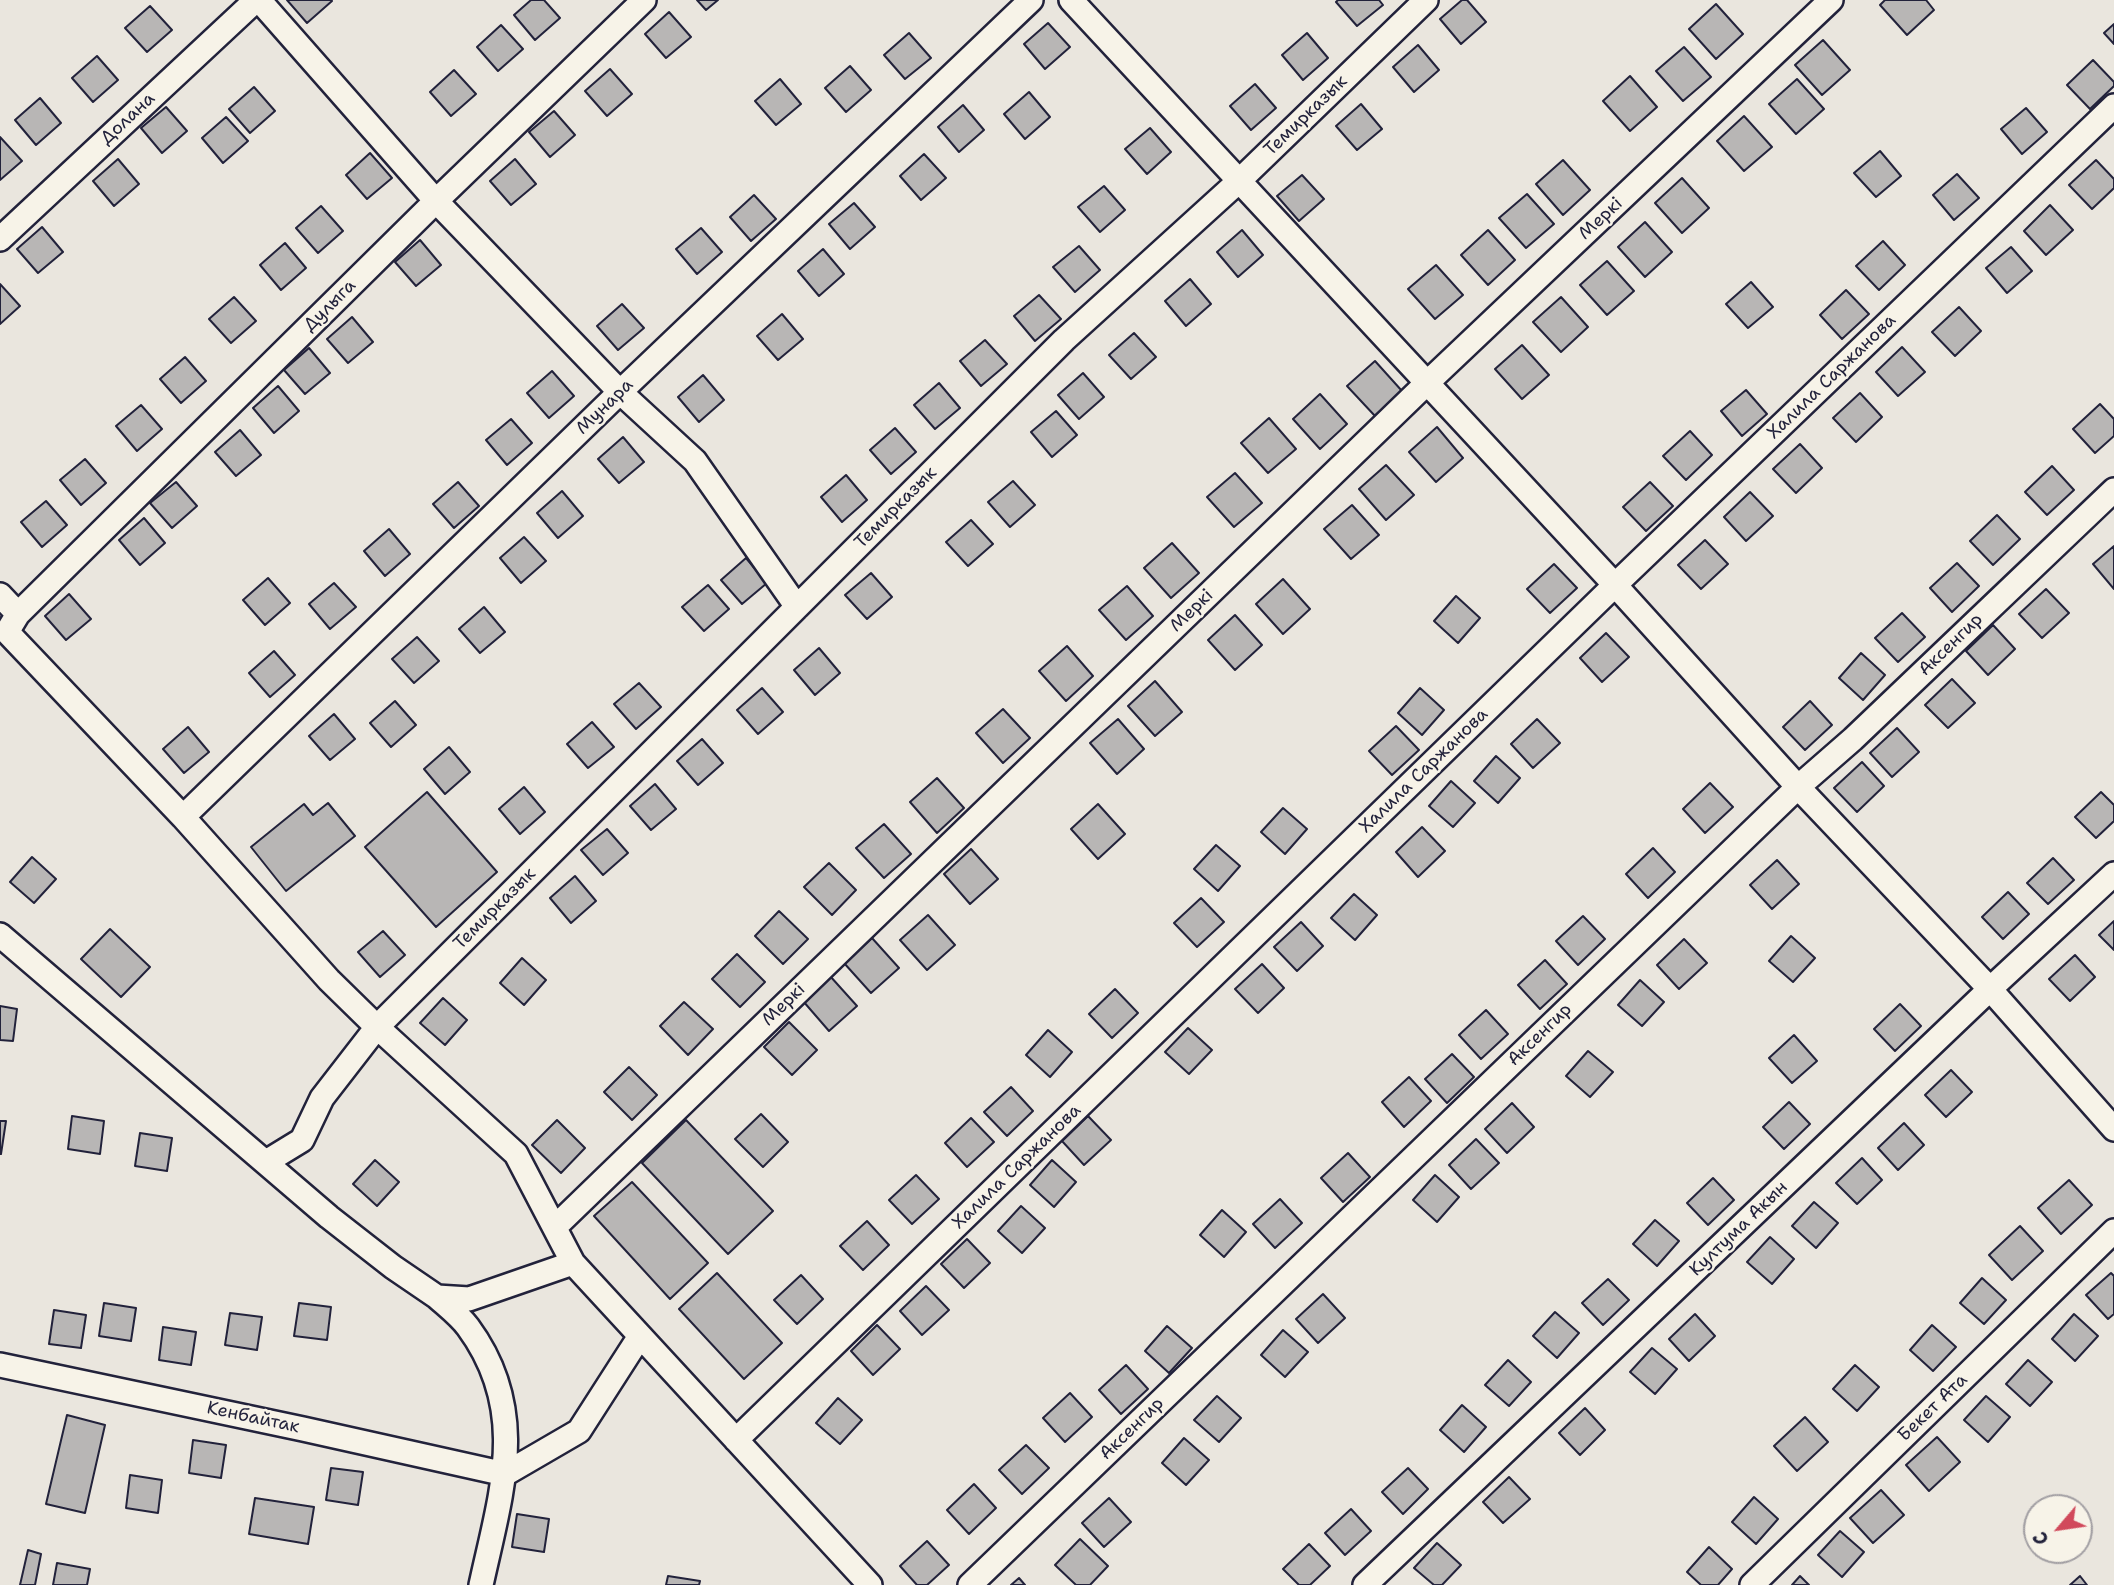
<!DOCTYPE html>
<meta charset="utf-8">
<style>
body{margin:0}
#map{position:relative;width:2114px;height:1585px;overflow:hidden;background:#eae6de;font-family:"Shantell Sans",sans-serif}
canvas{display:block}
.north{position:absolute;left:2023px;top:1494px;width:70px;height:70px;box-sizing:border-box;background:#f7f3e8;border:2px solid #a29fa3;border-radius:50%;rotate:241deg;font-size:19px;font-weight:700;line-height:28px;text-align:center;color:#22223b}
.north::after{content:'';display:block;margin:auto;width:24px;height:32px;background:#d1495b;clip-path:polygon(50% 0,100% 100%,50% 72%,0 100%)}
</style>
<div id="map">
<canvas width="2114" height="1585"></canvas>
<div class="north">С</div>
</div>
<script>
const ctx = document.querySelector('canvas').getContext('2d');
ctx.lineJoin = 'round';
function paint(path, color) {
  ctx.fillStyle = color;
  ctx.fill(path, 'evenodd');
}
function strokePath(path, color, width, dash) {
  ctx.strokeStyle = color;
  ctx.lineWidth = width;
  ctx.lineCap = dash ? 'butt' : 'round';
  ctx.setLineDash(dash || []);
  ctx.stroke(path);
}
function label(font, color, halo, rows, align = 'center') {
  ctx.font = font + ' "Shantell Sans",sans-serif';
  ctx.lineWidth = 5;
  ctx.setLineDash([]);
  ctx.textBaseline = 'middle';
  ctx.strokeStyle = halo;
  ctx.fillStyle = color;
  for (const [text, x, y, turn = 0] of rows) {
    ctx.save();
    ctx.translate(x, y);
    ctx.rotate((+turn || 0) * Math.PI / 180);
    ctx.textAlign = isNaN(turn) ? turn : align;
    if (halo) ctx.strokeText(text, 0, 0);
    ctx.fillText(text, 0, 0);
    ctx.restore();
  }
}
const building = new Path2D(`
 M287 0H331L332 1 307 23Z
 M531 0H544L560 18 535 40 514 15Z
 M697 0H718L706 10Z
 M1338 0H1379L1383 5 1357 26 1336 2Z
 M1462 0H1467L1486 22 1461 44 1440 19Z
 M1885 0H1926L1934 10 1907 35 1880 5Z
 M1716 4 1743 34 1716 59 1689 29Z
 M150 6 172 30 147 52 125 28Z
 M669 12 691 37 666 58 645 34Z
 M1048 23 1070 47 1045 69 1024 44Z
 M2114 24V44L2104 33Z
 M501 25 523 49 498 71 477 47Z
 M909 33 931 58 905 79 884 55Z
 M1307 33 1328 58 1303 80 1282 55Z
 M1823 40 1850 70 1822 95 1795 65Z
 M1418 45 1439 70 1414 92 1393 67Z
 M1684 47 1711 77 1683 101 1656 71Z
 M97 56 118 80 93 102 72 78Z
 M2093 60 2114 82V86L2090 109 2067 85Z
 M850 66 871 90 846 112 825 88Z
 M610 69 632 94 607 116 585 91Z
 M454 70 476 94 451 116 430 92Z
 M1630 76 1657 107 1630 131 1603 101Z
 M780 79 801 104 776 125 755 101Z
 M1797 79 1824 109 1796 134 1769 104Z
 M1255 84 1276 108 1251 130 1230 106Z
 M254 87 275 111 250 133 229 109Z
 M1029 92 1050 117 1025 139 1004 114Z
 M40 98 61 123 36 145 15 120Z
 M1361 104 1382 129 1357 150 1336 126Z
 M963 105 984 130 959 152 938 127Z
 M166 107 187 131 162 153 141 128Z
 M2026 108 2047 132 2022 154 2001 129Z
 M554 111 575 135 550 157 529 132Z
 M1744 116 1772 147 1744 171 1717 141Z
 M226 117 248 141 223 163 202 138Z
 M1150 128 1171 152 1147 174 1125 149Z
 M0 137 22 161 0 180Z
 M1880 151 1901 176 1876 197 1854 173Z
 M370 153 392 178 367 199 346 175Z
 M924 154 946 178 921 200 900 176Z
 M118 159 139 184 114 206 93 181Z
 M515 159 536 184 511 205 490 181Z
 M1563 160 1590 190 1563 215 1536 184Z
 M2096 160 2114 179V188L2092 209 2069 185Z
 M1957 174 1979 198 1954 220 1933 195Z
 M1302 175 1324 199 1299 221 1277 196Z
 M1682 178 1709 208 1682 233 1655 203Z
 M1104 186 1125 210 1100 232 1078 207Z
 M1527 194 1554 224 1526 248 1499 218Z
 M754 195 776 219 751 241 730 217Z
 M854 203 875 227 850 249 829 224Z
 M2050 205 2073 230 2046 255 2024 231Z
 M321 206 343 231 318 253 296 228Z
 M1645 222 1672 252 1645 277 1618 247Z
 M42 227 63 252 38 273 17 249Z
 M701 228 722 252 697 274 676 249Z
 M1242 230 1263 255 1238 277 1217 252Z
 M1488 230 1515 260 1488 285 1461 255Z
 M420 240 441 265 416 286 395 262Z
 M1883 241 1905 265 1879 290 1856 266Z
 M285 243 306 268 281 290 260 265Z
 M1079 246 1100 270 1075 292 1053 267Z
 M2011 247 2032 271 2007 293 1986 268Z
 M823 249 844 274 819 296 798 271Z
 M1607 261 1634 291 1607 315 1580 285Z
 M1436 265 1463 295 1435 319 1408 289Z
 M1190 279 1211 304 1186 326 1165 301Z
 M1751 282 1773 307 1748 328 1726 304Z
 M0 284 20 306 0 324Z
 M1846 290 1869 314 1842 339 1820 315Z
 M1039 295 1061 319 1035 341 1014 316Z
 M234 297 256 321 231 343 209 319Z
 M1561 297 1588 327 1561 352 1533 322Z
 M622 304 644 328 618 350 597 326Z
 M1959 307 1981 331 1955 356 1932 332Z
 M782 314 803 339 778 360 757 336Z
 M352 317 373 342 348 363 327 339Z
 M1134 333 1156 357 1131 379 1109 355Z
 M985 340 1007 364 981 386 960 361Z
 M1522 345 1549 375 1522 399 1495 369Z
 M1902 347 1925 372 1898 396 1876 372Z
 M309 348 330 373 305 394 284 370Z
 M185 357 206 381 181 403 160 379Z
 M1375 361 1402 391 1375 416 1347 386Z
 M552 371 574 396 549 418 527 393Z
 M1083 373 1104 397 1079 419 1058 395Z
 M703 375 724 400 699 422 678 397Z
 M939 383 960 408 935 429 914 405Z
 M278 386 299 411 274 433 253 408Z
 M1746 390 1767 414 1742 436 1721 411Z
 M1860 393 1882 417 1856 442 1833 418Z
 M1320 394 1347 424 1320 449 1293 419Z
 M2100 404 2114 419V436L2095 453 2073 429Z
 M141 405 162 429 137 451 116 426Z
 M1056 411 1077 435 1052 457 1031 432Z
 M1269 418 1296 449 1268 473 1241 443Z
 M511 419 532 443 507 465 486 440Z
 M1437 427 1463 458 1436 482 1409 452Z
 M895 428 916 452 891 474 870 450Z
 M240 430 261 455 236 476 215 452Z
 M1690 431 1712 455 1686 480 1663 456Z
 M623 437 644 462 619 483 598 459Z
 M1800 444 1822 468 1796 493 1773 469Z
 M85 459 106 483 81 505 60 480Z
 M1386 465 1414 495 1386 520 1359 489Z
 M2052 466 2074 490 2047 515 2025 492Z
 M1235 473 1262 503 1234 527 1207 497Z
 M846 475 867 500 842 522 821 497Z
 M1013 481 1035 505 1010 527 988 502Z
 M176 482 197 506 172 528 150 503Z
 M458 482 479 506 454 528 433 504Z
 M1650 482 1673 506 1646 531 1623 507Z
 M562 491 583 516 558 538 537 513Z
 M1750 492 1773 516 1746 541 1724 517Z
 M46 501 67 525 42 547 21 522Z
 M1352 505 1379 535 1351 559 1324 529Z
 M1997 515 2020 539 1993 565 1970 541Z
 M144 518 165 543 140 565 119 540Z
 M971 520 993 544 968 566 946 542Z
 M389 529 410 554 385 576 364 551Z
 M524 537 546 561 521 583 500 558Z
 M1705 540 1728 564 1701 589 1678 565Z
 M1172 543 1199 573 1171 598 1144 568Z
 M2114 546V589L2093 564Z
 M746 558 767 583 742 604 721 580Z
 M1957 563 1979 586 1952 612 1930 588Z
 M1554 564 1577 588 1550 613 1527 589Z
 M871 573 892 597 867 619 845 595Z
 M268 578 290 603 265 625 243 600Z
 M1283 579 1310 609 1283 634 1256 604Z
 M334 583 356 607 330 629 309 604Z
 M708 585 729 609 704 631 682 607Z
 M1127 586 1153 616 1126 640 1099 610Z
 M2046 589 2069 613 2042 638 2019 614Z
 M69 594 91 619 66 640 45 616Z
 M1456 596 1480 618 1458 643 1434 621Z
 M484 607 505 632 480 653 459 629Z
 M1902 613 1925 637 1898 662 1875 638Z
 M1235 615 1262 645 1235 670 1208 640Z
 M1993 625 2015 649 1988 675 1966 651Z
 M1606 633 1629 657 1602 682 1580 658Z
 M417 637 439 661 414 683 392 659Z
 M1067 646 1093 676 1066 701 1039 671Z
 M819 648 840 673 815 695 794 670Z
 M274 651 295 675 270 697 249 673Z
 M1861 653 1885 675 1863 700 1839 678Z
 M1952 679 1975 703 1948 728 1925 705Z
 M1155 681 1182 712 1155 736 1128 706Z
 M639 683 661 707 636 729 614 704Z
 M762 688 783 712 758 734 737 710Z
 M1420 688 1444 710 1422 735 1398 713Z
 M395 701 416 725 391 747 370 723Z
 M1810 701 1832 725 1805 750 1783 727Z
 M1003 709 1030 738 1003 763 976 733Z
 M334 714 355 739 330 760 309 736Z
 M1118 719 1144 749 1117 774 1090 743Z
 M1537 719 1560 743 1533 768 1511 744Z
 M592 722 614 747 588 768 567 744Z
 M1396 726 1419 750 1392 775 1369 751Z
 M188 727 209 752 184 773 163 749Z
 M1897 728 1919 752 1892 777 1870 753Z
 M702 739 723 763 698 785 677 761Z
 M449 747 470 772 445 794 424 769Z
 M1496 756 1520 778 1498 803 1474 781Z
 M1862 762 1884 786 1857 812 1834 788Z
 M937 778 964 808 937 833 910 802Z
 M1451 781 1475 803 1453 827 1429 806Z
 M1710 783 1733 807 1705 833 1683 809Z
 M655 784 676 809 651 830 630 806Z
 M524 787 545 812 520 834 499 809Z
 M427 792 497 872 436 927 365 847Z
 M2101 792 2114 805V821L2096 838 2075 817Z
 M328 803 355 836 286 891 251 847 304 804 313 815Z
 M1098 804 1125 834 1098 859 1071 829Z
 M1283 808 1307 829 1285 854 1261 832Z
 M884 824 911 854 884 878 856 848Z
 M1422 827 1445 851 1418 877 1396 852Z
 M607 829 628 853 603 875 581 850Z
 M1216 845 1240 866 1218 891 1194 869Z
 M1653 848 1675 872 1648 898 1626 874Z
 M971 849 998 879 970 904 944 874Z
 M32 857 56 879 34 903 10 882Z
 M2053 858 2074 880 2048 904 2027 883Z
 M1777 860 1799 884 1772 909 1750 885Z
 M829 863 856 890 832 915 804 887Z
 M575 876 596 901 571 923 550 898Z
 M2008 892 2029 914 2003 939 1982 917Z
 M1354 894 1377 915 1355 940 1331 918Z
 M1201 898 1224 922 1197 947 1174 923Z
 M779 911 808 939 783 964 755 936Z
 M928 915 955 945 927 970 900 940Z
 M1583 916 1605 939 1578 965 1556 941Z
 M2114 921V950L2099 935Z
 M1301 922 1323 946 1297 971 1274 947Z
 M110 929 150 967 121 997 81 959Z
 M383 931 405 955 380 977 358 952Z
 M1791 936 1815 958 1793 982 1769 961Z
 M872 938 899 968 871 993 844 963Z
 M1684 939 1707 963 1679 989 1657 965Z
 M737 954 765 982 740 1007 712 979Z
 M2075 955 2095 977 2070 1001 2049 979Z
 M522 958 546 980 524 1005 500 983Z
 M1545 960 1567 984 1540 1009 1518 985Z
 M1262 964 1284 988 1258 1013 1235 989Z
 M830 976 857 1006 829 1031 803 1001Z
 M1640 980 1664 1002 1642 1026 1618 1005Z
 M1115 989 1138 1013 1112 1038 1089 1014Z
 M443 998 467 1020 445 1045 420 1023Z
 M684 1002 713 1029 688 1055 660 1026Z
 M1900 1004 1921 1026 1895 1051 1874 1029Z
 M0 1006 17 1009 13 1041 0 1040Z
 M1486 1010 1508 1034 1481 1059 1459 1035Z
 M789 1022 817 1050 792 1075 764 1047Z
 M1188 1028 1212 1050 1189 1074 1165 1052Z
 M1048 1030 1072 1052 1050 1077 1026 1055Z
 M1794 1035 1817 1061 1792 1083 1769 1058Z
 M1588 1051 1613 1072 1590 1097 1566 1076Z
 M1452 1054 1474 1077 1447 1103 1425 1079Z
 M629 1067 657 1095 632 1120 604 1092Z
 M1951 1070 1972 1092 1946 1117 1925 1095Z
 M1409 1077 1431 1101 1404 1127 1382 1102Z
 M1011 1087 1033 1111 1007 1136 984 1112Z
 M1789 1102 1810 1124 1784 1149 1763 1127Z
 M1512 1103 1534 1127 1507 1153 1485 1129Z
 M761 1114 788 1142 763 1167 735 1139Z
 M72 1116 104 1121 100 1154 68 1149Z
 M1088 1116 1111 1140 1084 1165 1062 1141Z
 M971 1118 994 1142 967 1167 945 1143Z
 M557 1120 585 1148 561 1173 532 1145Z
 M686 1120 773 1211 728 1254 642 1163Z
 M0 1121H6L1 1154H0Z
 M1904 1123 1924 1145 1898 1170 1878 1148Z
 M140 1133 172 1138 167 1171 135 1166Z
 M1476 1139 1499 1163 1471 1189 1449 1165Z
 M1348 1153 1370 1177 1343 1202 1321 1178Z
 M1862 1158 1882 1180 1857 1204 1836 1183Z
 M375 1160 399 1182 377 1206 353 1184Z
 M1052 1160 1076 1182 1054 1207 1030 1185Z
 M916 1175 939 1199 912 1224 889 1200Z
 M1435 1175 1459 1197 1437 1222 1413 1200Z
 M1713 1178 1734 1200 1708 1225 1687 1203Z
 M2069 1180 2092 1205 2061 1234 2038 1208Z
 M632 1182 708 1263 670 1299 594 1216Z
 M1280 1199 1302 1223 1275 1248 1253 1224Z
 M1814 1202 1838 1223 1816 1248 1792 1226Z
 M1021 1206 1045 1228 1022 1253 998 1231Z
 M1222 1210 1246 1232 1224 1257 1200 1235Z
 M1655 1220 1679 1241 1657 1266 1633 1244Z
 M867 1221 889 1245 863 1270 840 1246Z
 M2020 1226 2043 1251 2012 1280 1989 1255Z
 M1770 1237 1794 1259 1772 1284 1747 1262Z
 M967 1239 990 1263 964 1288 941 1264Z
 M717 1273 782 1343 744 1379 679 1309Z
 M2111 1273 2114 1276V1314L2108 1319 2086 1295Z
 M801 1275 823 1299 797 1324 774 1300Z
 M1982 1278 2006 1300 1984 1324 1960 1303Z
 M1608 1279 1629 1300 1603 1325 1582 1303Z
 M926 1286 949 1310 922 1335 900 1311Z
 M1323 1294 1345 1318 1318 1343 1296 1319Z
 M104 1303 136 1308 131 1341 99 1336Z
 M299 1303 331 1307 327 1340 294 1336Z
 M54 1310 86 1315 81 1348 49 1344Z
 M1555 1312 1579 1333 1557 1358 1533 1336Z
 M230 1313 262 1317 257 1350 225 1345Z
 M1695 1314 1715 1336 1689 1361 1669 1339Z
 M2074 1314 2098 1336 2075 1361 2052 1339Z
 M877 1325 900 1349 873 1375 851 1351Z
 M1932 1325 1956 1347 1933 1371 1910 1350Z
 M1167 1326 1192 1348 1169 1373 1145 1351Z
 M163 1327 196 1332 191 1365 159 1360Z
 M1283 1330 1308 1352 1285 1377 1261 1355Z
 M1652 1348 1677 1369 1655 1394 1630 1372Z
 M1508 1360 1531 1382 1509 1406 1485 1385Z
 M2028 1360 2052 1382 2030 1406 2006 1384Z
 M1126 1365 1148 1389 1121 1414 1099 1390Z
 M1855 1365 1879 1387 1857 1411 1833 1389Z
 M1070 1393 1092 1417 1065 1442 1043 1418Z
 M1217 1396 1241 1418 1219 1442 1194 1420Z
 M1986 1396 2010 1417 1988 1442 1964 1420Z
 M838 1398 862 1420 840 1444 816 1423Z
 M1462 1405 1486 1427 1464 1452 1440 1430Z
 M1585 1408 1605 1430 1580 1455 1559 1433Z
 M67 1415 105 1425 85 1513 46 1504Z
 M1805 1417 1828 1442 1797 1471 1774 1446Z
 M1937 1437 1960 1462 1929 1491 1906 1465Z
 M1184 1438 1209 1460 1186 1485 1162 1463Z
 M193 1440 226 1445 221 1478 189 1473Z
 M1026 1445 1049 1468 1022 1494 999 1470Z
 M331 1468 363 1472 358 1505 326 1500Z
 M1408 1468 1428 1489 1403 1514 1382 1492Z
 M130 1475 162 1480 158 1513 126 1508Z
 M1509 1477 1530 1499 1503 1523 1483 1502Z
 M974 1484 996 1508 969 1534 947 1510Z
 M1881 1490 1904 1515 1873 1543 1850 1518Z
 M1754 1497 1778 1519 1756 1544 1732 1522Z
 M255 1498 314 1507 308 1544 249 1534Z
 M1109 1498 1131 1522 1104 1547 1082 1523Z
 M1351 1509 1371 1531 1345 1555 1325 1533Z
 M517 1514 549 1519 544 1552 512 1547Z
 M1840 1531 1864 1552 1842 1577 1818 1555Z
 M1080 1539 1108 1566 1090 1585H1076L1055 1565Z
 M927 1541 949 1565 927 1585H917L900 1566Z
 M1437 1543 1461 1565 1442 1585H1434L1414 1568Z
 M1309 1544 1330 1566 1310 1585H1299L1283 1569Z
 M1709 1547 1732 1569 1718 1585H1701L1687 1572Z
 M28 1550 41 1554 35 1585H20Z
 M57 1563 90 1569 87 1585H53Z
 M668 1576 700 1581 699 1585H666Z
 M1800 1576 1809 1585H1792Z
 M2080 1576 2087 1585H2070Z
 M1019 1578 1025 1585H1011Z`);
const minor = new Path2D(`
 M259 0 436 201 620 392 695 461 797 607
 M1071 0 1615 585 1798 787 1990 989 2114 1129
 M0 239 256 0
 M0 595 18 614 7 632 183 817 329 980 377 1027 516 1154 573 1263 870 1585
 M18 614 436 201 644 0
 M183 817 620 392 1031 0
 M0 935 329 1217 393 1267 437 1297 469 1299 573 1263
 M266 1162 302 1140 322 1098 377 1027 1064 340 1239 181 1426 0
 M556 1226 1427 383 1831 0
 M437 1297C447 1306 460 1316 468 1327 530 1411 501 1493 481 1585
 M0 1365 303 1429 505 1474
 M736 1440 1615 585 2114 106
 M505 1474 579 1431 640 1336
 M970 1585 1798 787 1853 739 2114 490
 M1365 1585 1990 989 2114 874
 M1752 1585 2114 1231`);
const streetNames = [
 ["Темирказык",1306,116,-44],
 ["Долана",128,119,-43],
 ["Меркі",1601,219,-43],
 ["Дулыга",330,306,-45],
 ["Халила Саржанова",1832,377,-44],
 ["Мунара",605,407,-44],
 ["Темирказык",896,508,-45],
 ["Меркі",1192,611,-44],
 ["Аксенгир",1951,645,-44],
 ["Халила Саржанова",1424,771,-44],
 ["Темирказык",495,909,-45],
 ["Меркі",784,1005,-44],
 ["Аксенгир",1540,1035,-44],
 ["Халила Саржанова",1017,1167,-44],
 ["Култума Акын",1739,1229,-44],
 ["Бекет Ата",1933,1408,-44],
 ["Кенбайтак",253,1418,12],
 ["Аксенгир",1132,1429,-44]
];
paint(building, '#b8b6b5');
strokePath(building, '#22223b', 2);
strokePath(minor, '#22223b', 28);
strokePath(minor, '#f7f3e8', 23);
label('18px', '#22223b', '#f7f3e8', streetNames);
</script>
